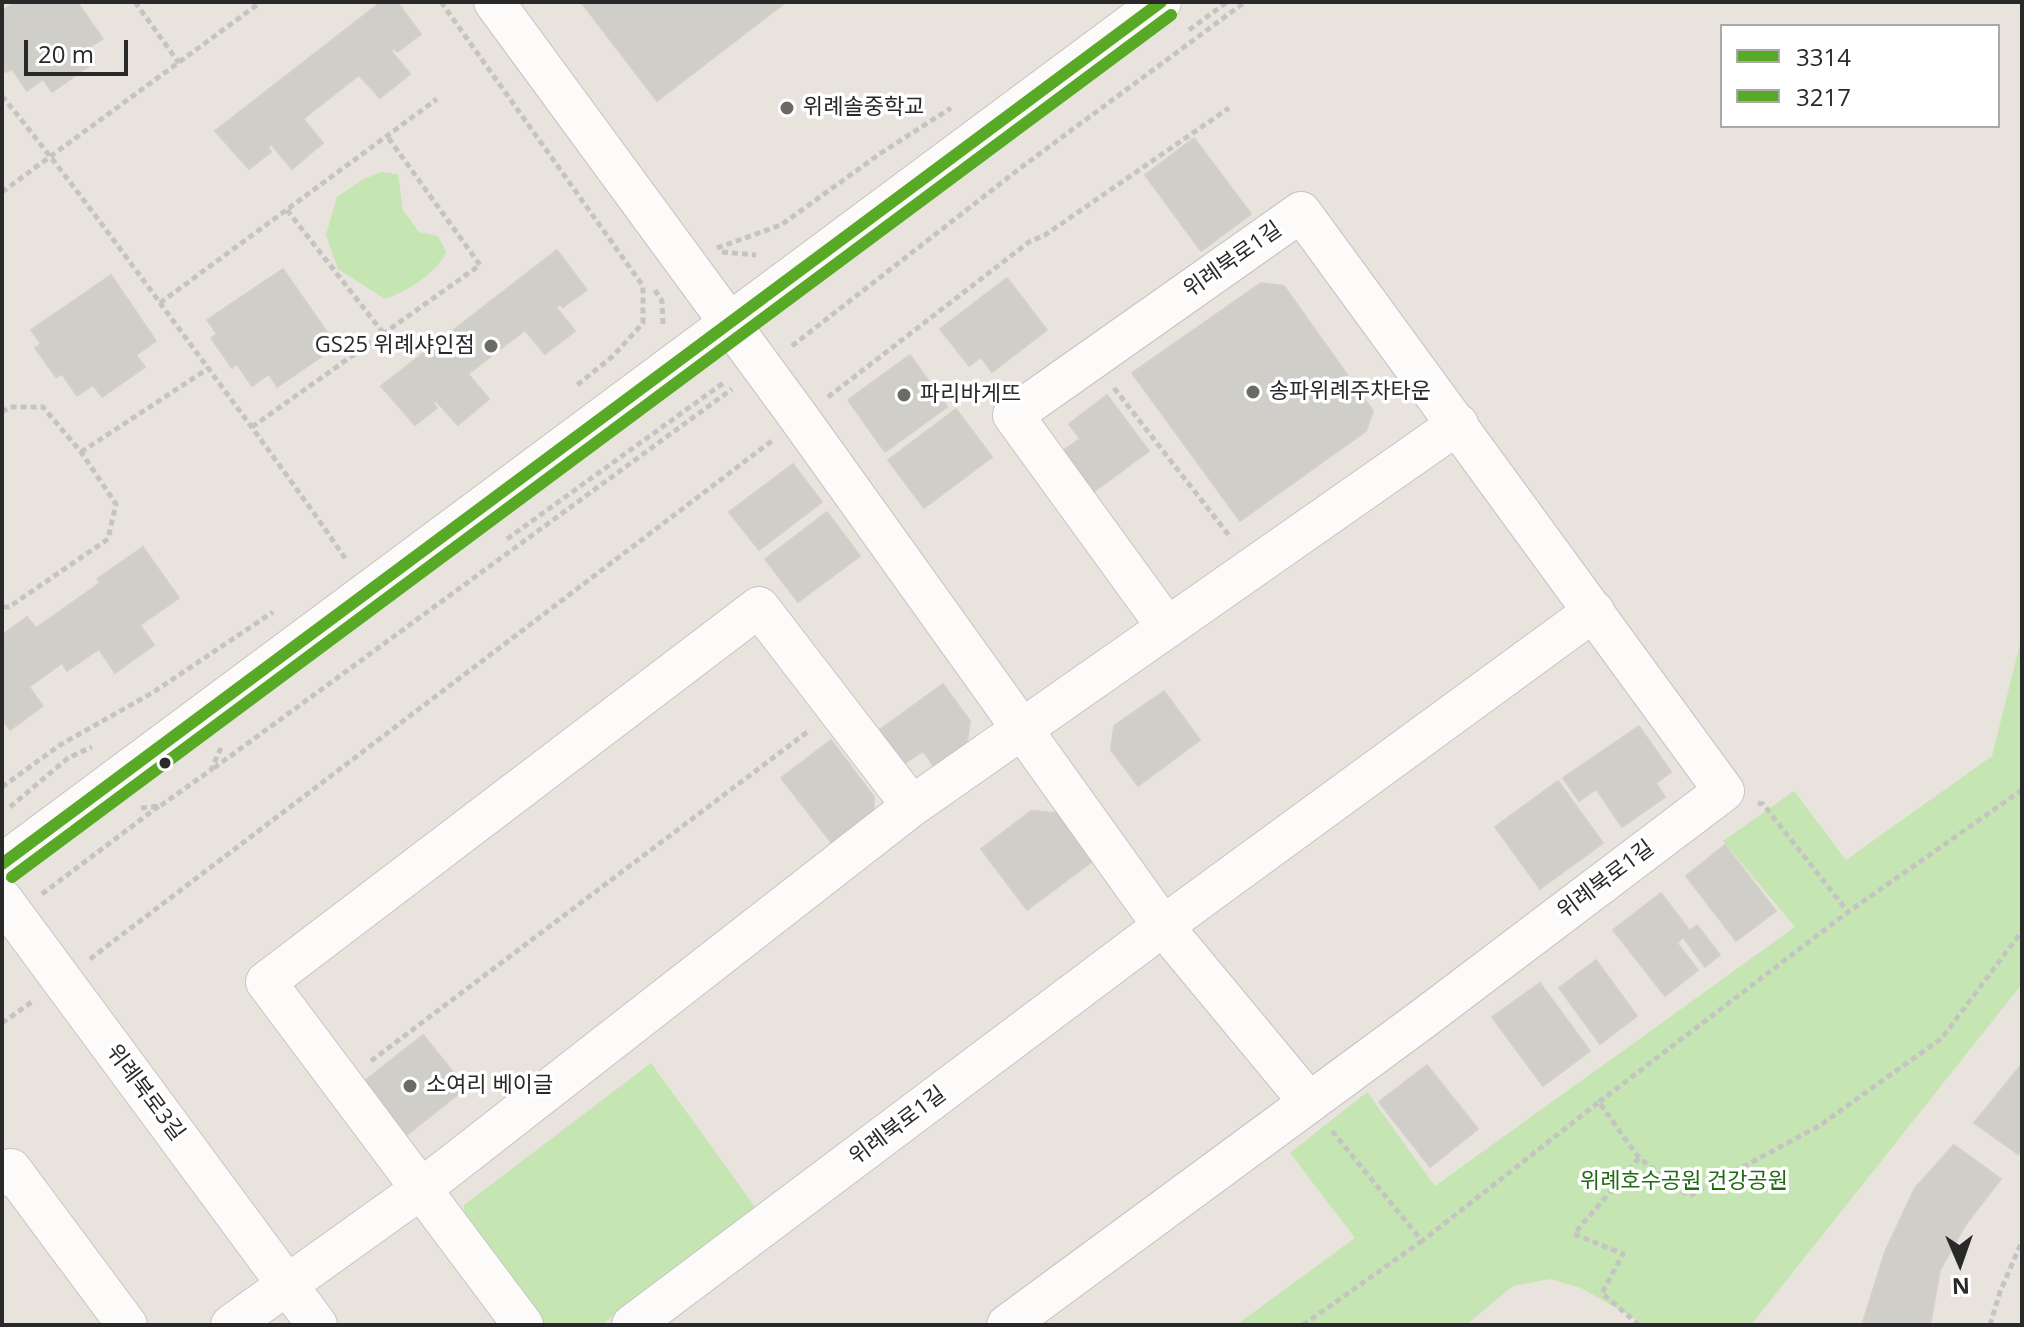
<!DOCTYPE html>
<meta charset="utf-8">
<style>
body{margin:0}
#map{position:relative;width:2024px;height:1327px;overflow:hidden;background:#e8e4dd;font-family:"Open Sans",sans-serif}
canvas{display:block}
.frame{position:absolute;inset:0;border:4px solid #292929;pointer-events:none}
.legend{position:absolute;left:1720px;top:24px;width:280px;height:104px;box-sizing:border-box;background:#fff;border:2px solid #a9a9a9;margin:0;padding:10px 14px;list-style:none;font-size:24px;color:#292929}
.legend li{display:flex;align-items:center;gap:16px;height:40px}
.legend b{width:40px;border:2px solid #a9a9a9}
.north{position:absolute;left:1920px;top:1223px;width:80px;height:80px;-webkit-text-stroke:6px #fff;paint-order:stroke;rotate:178deg;font-size:22px;font-weight:700;line-height:32px;text-align:center;color:#292929}
.north::after{content:'';display:block;margin:auto;width:28px;height:36px;background:#292929;clip-path:polygon(50% 0,100% 100%,50% 72%,0 100%)}
.scale{position:absolute;left:24px;top:40px;width:104px;height:36px;box-sizing:border-box;border:4px solid #292929;border-top:0;padding-left:10px;font-size:24px;line-height:28px;white-space:nowrap;color:#292929;-webkit-text-stroke:6px #fff;paint-order:stroke}
</style>
<div id="map">
<canvas width="2024" height="1327"></canvas>
<div class="frame"></div>
<ul class="legend">
<li><b style="height:10px;background:#58a925"></b>3314</li>
<li><b style="height:10px;background:#58a925"></b>3217</li>
</ul>
<div class="north">N</div>
<div class="scale">20 m</div>
</div>
<script>
const ctx = document.querySelector('canvas').getContext('2d');
ctx.lineJoin = 'round';
function paint(path, color) {
  ctx.fillStyle = color;
  ctx.fill(path, 'evenodd');
}
function strokePath(path, color, width, dash) {
  ctx.strokeStyle = color;
  ctx.lineWidth = width;
  ctx.lineCap = dash ? 'butt' : 'round';
  ctx.setLineDash(dash || []);
  ctx.stroke(path);
}
function label(font, color, halo, rows, align = 'center') {
  ctx.font = font + ' "Open Sans","Noto Sans KR",sans-serif';
  ctx.lineWidth = 7;
  ctx.setLineDash([]);
  ctx.textBaseline = 'middle';
  ctx.strokeStyle = halo;
  ctx.fillStyle = color;
  for (const [text, x, y, turn = 0] of rows) {
    ctx.save();
    ctx.translate(x, y);
    ctx.rotate((+turn || 0) * Math.PI / 180);
    ctx.textAlign = isNaN(turn) ? turn : align;
    if (halo) ctx.strokeText(text, 0, 0);
    ctx.fillText(text, 0, 0);
    ctx.restore();
  }
}
const green = new Path2D(`
 M381 172 398 174 403 210 419 232 438 236 446 252C437 273 406 292 385 299L338 269 326 235 337 197 362 180Z
 M2022 636V984L1751 1325H1646L1581 1288 1550 1279 1513 1286 1466 1325H1236L1355 1238 1290 1153 1367 1092 1435 1186 1795 927 1723 841 1794 791 1846 860 1992 756Z
 M651 1063 756 1208 601 1325H536L465 1230 464 1205Z`);
const building = new Path2D(`
 M15 2H77L103 39 86 49 95 62 52 92 43 79 27 91 12 69 6 72 2 66V11Z
 M381 2H397L421 34 397 52 394 48 391 51 410 74 380 98 359 75 303 119 323 143 292 169 271 144 268 147 271 152 249 169 215 131Z
 M581 2H786L657 101Z
 M1194 138 1251 214 1201 251 1145 175Z
 M557 250 587 290 563 307 560 304 556 307 575 331 545 354 525 330 468 374 489 399 458 425 436 401 433 403 437 408 415 425 381 386Z
 M283 269 329 335 312 345 321 357 277 387 269 374 252 386 237 364 232 368 211 338 217 334 207 320Z
 M111 275 156 341 136 355 145 367 102 397 93 385 77 396 62 374 56 377 35 348 41 344 31 330Z
 M1007 278 1047 330 992 372 981 357 969 366 940 329Z
 M1261 283 1284 286 1373 411 1366 431 1240 521 1132 373Z
 M910 355 947 407 885 452 848 400Z
 M1107 395 1149 451 1092 493 1061 452 1080 439 1069 424Z
 M956 409 992 457 924 508 888 460Z
 M793 464 822 502 759 550 729 512Z
 M827 512 860 556 798 602 765 559Z
 M143 547 179 598 140 625 154 645 115 673 99 649 67 671 62 663 29 687 43 706 10 730 2 719V644L5 642 2 635 27 617 36 628 100 583 97 579Z
 M943 684 970 721 966 747 936 769 923 751 902 765 878 731Z
 M1164 691 1200 740 1138 786 1111 750 1114 726Z
 M1639 726 1671 772 1656 783 1665 797 1622 827 1596 789 1579 801 1563 778Z
 M831 740 874 797 873 822 837 850 781 778Z
 M1558 781 1603 843 1540 889 1495 827Z
 M1031 811 1059 813 1094 860 1027 910 981 849Z
 M1725 845 1776 911 1736 941 1686 876Z
 M1661 893 1690 931 1697 925 1720 955 1705 967 1683 937 1677 943 1698 970 1665 996 1613 930Z
 M1596 960 1637 1016 1600 1044 1559 988Z
 M1540 983 1590 1051 1543 1086 1492 1017Z
 M423 1035 466 1088 404 1137 362 1083Z
 M2022 1064V1149L2018 1154 1974 1123Z
 M1427 1065 1478 1129 1430 1167 1379 1102Z
 M1954 1145 2001 1179 1966 1224 1940 1270 1930 1325H1862L1885 1252 1915 1188Z`);
const path = new Path2D(`
 M135 2 179 63
 M441 2 643 286V323L613 356 576 386
 M1189 30 1227 2
 M2 96C65 173 124 254 183 334 238 409 294 483 347 561
 M2 192 261 2
 M287 210 384 334
 M717 248 781 225 881 153 951 108
 M722 252 756 255
 M655 290 662 301 663 326
 M160 303 437 99
 M792 346 1023 166 1245 2
 M1114 388 1231 538
 M828 397 1029 242 1045 235 1229 108
 M2 412 10 407H43L81 452 116 504 108 539 9 607H2
 M252 427 480 265 387 136
 M81 452 209 368
 M507 539 726 381
 M214 768 732 389
 M2 787 60 745 152 693 273 612
 M1758 803 1763 804 1848 912
 M10 807 68 758 92 747
 M141 808 160 806 211 770 221 748
 M42 894 159 806
 M90 959 773 440
 M2 1023 33 1001
 M371 1061 810 730
 M1599 1102 1848 912 2022 790
 M1332 1131 1422 1241 1599 1102 1639 1158 1689 1196 1819 1126 1942 1038 2022 931
 M1303 1325 1422 1241
 M1639 1325 1602 1293 1623 1254 1574 1234 1639 1158
 M1990 1325 2000 1292 2022 1241`);
const street = new Path2D(`
 M494 2 800 419 1163 926 1309 1102
 M2 864 1161 2
 M2 899 317 1325
 M2 1176 11 1169 127 1325
 M231 1325 421 1189 912 806 1458 424
 M523 1325 266 982 759 607 912 806
 M632 1325 1163 926 1594 611
 M1007 1325 1424 1018 1724 791 1301 212 1013 415 1167 627`);
const bus1 = new Path2D(`
 M2 864 1161 2`);
const bus2 = new Path2D(`
 M12 877 1171 15`);
const markers = [
 [787,108,8,"#6c6a68"],
 [491,346,8,"#6c6a68"],
 [1253,392,8,"#6c6a68"],
 [904,395,8,"#6c6a68"],
 [165,763,7,"#292929"],
 [410,1086,8,"#6c6a68"]
];
const poiNames = [
 ["위례솔중학교",803,108],
 ["GS25 위례샤인점",475,346,"right"],
 ["송파위례주차타운",1269,392],
 ["파리바게뜨",920,395],
 ["소여리 베이글",426,1086]
];
const streetNames = [
 ["위례북로1길",1233,260,-35],
 ["위례북로1길",1606,880,-37],
 ["위례북로3길",145,1093,53],
 ["위례북로1길",898,1126,-37]
];
const parkNames = [
 ["위례호수공원 건강공원",1684,1182]
];
paint(green, '#c5e6b3');
paint(building, '#d0cec9');
strokePath(building, '#d3d0ca', 2);
strokePath(street, '#c5c3c3', 42);
strokePath(path, '#c4c4c3', 5, [6, 4]);
strokePath(street, '#fcfbfa', 40);
strokePath(bus1, '#58a925', 12);
strokePath(bus2, '#58a925', 12);
for (const [x, y, r, color] of markers) {
  const dot = new Path2D();
  dot.arc(x, y, r, 0, 2 * Math.PI);
  ctx.fillStyle = color;
  ctx.fill(dot);
  strokePath(dot, '#fff', 3);
}
label('22px', '#292929', '#fff', poiNames, 'left');
label('22px', '#292929', '#fff', streetNames);
label('22px', '#216a14', '#fff', parkNames);
</script>
